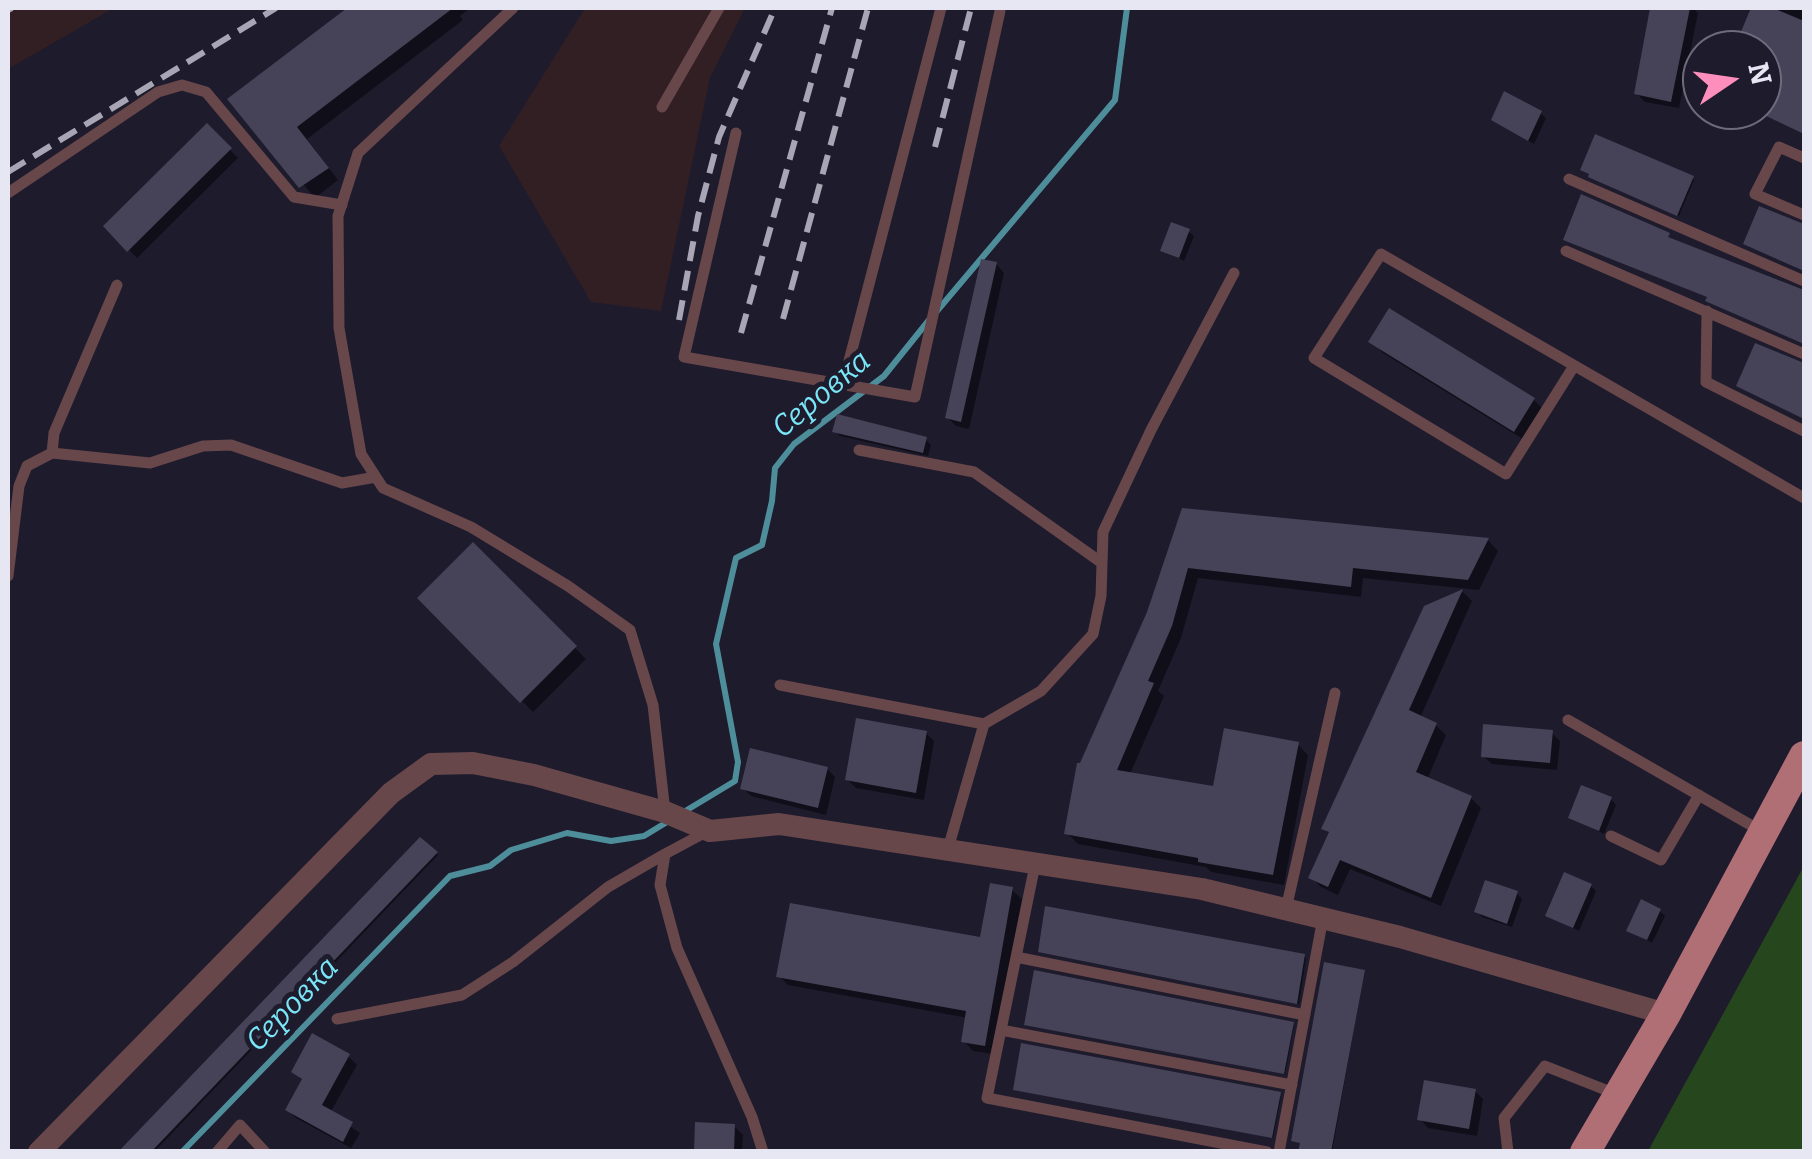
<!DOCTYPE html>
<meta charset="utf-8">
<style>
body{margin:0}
#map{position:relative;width:1812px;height:1159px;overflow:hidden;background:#1e1b2d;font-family:Bitter,serif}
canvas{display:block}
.frame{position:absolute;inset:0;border:10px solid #e7e6f3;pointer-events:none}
.north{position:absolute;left:1682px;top:30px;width:100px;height:100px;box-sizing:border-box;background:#1e1b2d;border:2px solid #6e6c7c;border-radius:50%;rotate:77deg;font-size:28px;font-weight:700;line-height:40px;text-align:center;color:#e7e6f3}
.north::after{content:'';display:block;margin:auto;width:35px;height:45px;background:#fe8ebc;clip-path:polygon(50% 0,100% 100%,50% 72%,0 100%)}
</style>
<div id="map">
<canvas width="1812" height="1159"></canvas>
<div class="frame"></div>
<div class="north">N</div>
</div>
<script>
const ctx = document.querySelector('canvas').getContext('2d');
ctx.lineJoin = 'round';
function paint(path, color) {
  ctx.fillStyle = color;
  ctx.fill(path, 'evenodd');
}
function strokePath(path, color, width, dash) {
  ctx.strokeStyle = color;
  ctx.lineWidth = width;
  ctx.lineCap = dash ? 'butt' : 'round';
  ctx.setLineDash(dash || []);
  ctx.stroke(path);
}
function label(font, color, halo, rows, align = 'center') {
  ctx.font = font + ' Bitter,serif';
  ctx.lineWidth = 10;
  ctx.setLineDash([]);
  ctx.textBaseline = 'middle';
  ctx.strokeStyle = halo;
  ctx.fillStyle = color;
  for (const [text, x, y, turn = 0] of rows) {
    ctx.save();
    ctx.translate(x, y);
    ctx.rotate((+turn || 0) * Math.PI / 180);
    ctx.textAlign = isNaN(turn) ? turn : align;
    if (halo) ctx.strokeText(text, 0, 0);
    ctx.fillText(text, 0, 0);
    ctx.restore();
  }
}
const industrial = new Path2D(`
 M8 8H114L8 69Z
 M585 8H745L710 78 661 311 591 302 499 146Z`);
const green = new Path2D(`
 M1804 866V1151H1648Z`);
const shadow = new Path2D(`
 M352 8H470L460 16 463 20 307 139 338 180 315 198 231 99Z
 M1653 8H1693L1698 13 1679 108 1645 102 1636 93Z
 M1754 8H1804V133L1755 110H1762V50H1754L1755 48 1740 40Z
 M1540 113 1546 118 1534 144 1499 124Z
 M207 127 238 158 137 258 106 226Z
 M1593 178H1692L1694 180 1679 216Z
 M1188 231 1194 236 1184 261 1163 250Z
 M996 264 1004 273 969 429 956 426 948 418Z
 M1389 312 1534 400 1545 411 1526 441 1383 353 1371 341Z
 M835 431 925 439 931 445 928 456 840 436Z
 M1184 511 1488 540 1498 551 1479 590 1363 578 1361 597 1198 578 1181 638 1158 691 1164 696 1130 774 1215 789 1297 744 1308 755 1284 885 1211 872 1206 867 1078 844 1067 833 1150 613Z
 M473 545 586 659 533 712 420 598Z
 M1463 592 1472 601 1420 718 1435 725 1446 735 1427 780 1471 798 1481 808 1441 906 1350 869 1338 895 1321 887 1311 877 1331 835 1324 828 1426 608Z
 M1551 732 1560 741 1557 770 1492 764 1483 756Z
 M926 733 934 741 924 800 856 788 848 780Z
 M827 769 835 777 826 815 751 796 743 788Z
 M1611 799 1616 805 1604 834 1571 817Z
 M420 840 438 855 154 1152H121Z
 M1591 886 1596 891 1579 931 1548 915Z
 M1012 890 1022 899 993 1054 973 1051 964 1041 968 1018 788 985 779 976 982 940Z
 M1517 894 1522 899 1512 927 1482 917 1477 912Z
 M1660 911 1665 916 1652 943 1629 930Z
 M1041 951 1304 956 1306 958 1299 1004Z
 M1364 973 1332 1152H1301L1312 1148Z
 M1029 1025H1293L1294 1026 1285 1074Z
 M348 1056 357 1065 330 1113 360 1133 351 1148 296 1118 288 1110 304 1082 294 1072Z
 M1015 1089 1279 1095 1281 1097 1273 1138Z
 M1475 1091 1483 1099 1477 1136 1428 1128 1420 1119Z
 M734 1126 743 1135 742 1152H696Z`);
const stream = new Path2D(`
 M937 311 1115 100 1127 8
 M682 813 735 781 738 762 716 644 736 558 762 545 772 501 775 468 794 444 884 376 929 320
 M182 1152 450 876 490 866 511 850 567 833 611 841 644 836 672 819`);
const building = new Path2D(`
 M347 8H453L297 127 329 168 299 188 227 99Z
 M1650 8H1690L1671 102 1634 94Z
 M1751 8H1773L1804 21V134L1762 114V50L1737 41Z
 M1504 91 1542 111 1528 141 1491 120Z
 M207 123 232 148 127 252 103 226Z
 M1595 134 1694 176 1677 216 1588 177 1589 174 1580 170Z
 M1581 194 1670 233 1668 237 1804 290V344L1705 301 1707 297 1563 240Z
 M1759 206 1804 224V271L1743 244Z
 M1171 222 1190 229 1179 258 1160 251Z
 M981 259 997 262 961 422 945 418Z
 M1389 308 1535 398 1514 432 1368 342Z
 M1755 343 1804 363V419L1736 386Z
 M837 414 927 437 923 453 832 432Z
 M1182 508 1489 538 1468 580 1353 568 1351 587 1188 568 1172 626 1148 681 1154 683 1117 770 1213 786 1224 728 1299 742 1273 875 1198 862V858L1064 834 1077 763H1080L1147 612Z
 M473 542 577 646 520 703 417 598Z
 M1463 589 1409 710 1437 723 1416 772 1472 796 1431 898 1340 860 1328 887 1308 878 1329 832 1321 829 1424 606Z
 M856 718 927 731 916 793 845 780Z
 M1483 724 1553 730 1550 763 1481 757Z
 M750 748 828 767 818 808 740 789Z
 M1581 785 1612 797 1599 831 1568 818Z
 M420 837 438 852 151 1152H118Z
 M1564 872 1592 884 1573 928 1545 916Z
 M1485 880 1518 891 1507 924 1474 912Z
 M990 883 1013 887 985 1046 961 1042 966 1011 776 977 790 903 980 937Z
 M1641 899 1661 909 1647 940 1626 931Z
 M1045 906 1305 954 1297 1004 1038 952Z
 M1324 962 1365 970 1331 1152H1298L1300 1143 1291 1141Z
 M1034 970 1294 1022 1284 1074 1024 1025Z
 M312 1033 350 1054 322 1105 353 1122 343 1142 285 1110 302 1079 291 1072Z
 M1021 1043 1281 1092 1272 1138 1013 1090Z
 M1424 1080 1476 1089 1469 1129 1417 1120Z
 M695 1122 735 1124 734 1152H694Z`);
const service = new Path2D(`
 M513 8 358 153 338 216 339 328 361 454 383 488 471 527 568 586 630 630 653 705 665 812
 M662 107 719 8
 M736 133 684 357 915 397 1000 11
 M1804 158 1779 147 1755 194 1804 215
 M1569 179 1804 281
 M8 193 158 92 182 85 206 92 294 197 342 205
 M1566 251 1804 354
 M1707 311 1706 382 1804 431
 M1574 366 1506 474 1314 358 1381 254 1804 498
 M843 384 941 8
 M859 450 974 472 1102 563
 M52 453 54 433 117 285
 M8 576 19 486 27 466 52 453 150 463 203 446 231 445 342 483 376 477
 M780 685 984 724 1041 691 1093 634 1101 596 1103 532 1151 430 1234 273
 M1568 720 1761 831
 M706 832 665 854 660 885 677 948 752 1117 763 1152
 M1611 836 1661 860 1699 795
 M947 852 984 724
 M1035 865 987 1098 1267 1152
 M1286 909 1335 693
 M1016 957 1305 1015
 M337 1019 462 995 513 962 608 887 665 854
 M1001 1030 1292 1085
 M217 1152 240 1125 265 1152
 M1279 1152 1323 918
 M1508 1152 1504 1118 1545 1066 1616 1094`);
const minor = new Path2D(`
 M39 1152 391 793 431 764 473 763 534 775 665 812 710 831 779 824 1202 889 1400 937 1666 1014`);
const primary = new Path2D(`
 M1585 1152 1666 1014 1804 756`);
const rail = new Path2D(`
 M8 10 12 8
 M935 147 971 8
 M8 172 276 8
 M783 319 868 8
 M679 320 698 216 719 137 775 8
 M741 333 832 8`);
const waterNames = [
 ["Серовка",822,395,-40],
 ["Серовка",293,1005,-46]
];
paint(industrial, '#321f23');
paint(green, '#26471d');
paint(shadow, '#0007');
strokePath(stream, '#4e8e9b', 6);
paint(building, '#464358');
strokePath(service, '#67474a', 11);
strokePath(minor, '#67474a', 22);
strokePath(primary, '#b06e75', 30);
strokePath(rail, '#a8a6b5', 6, [20, 10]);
label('italic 30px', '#7ae7f9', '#1e1b2d', waterNames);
</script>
